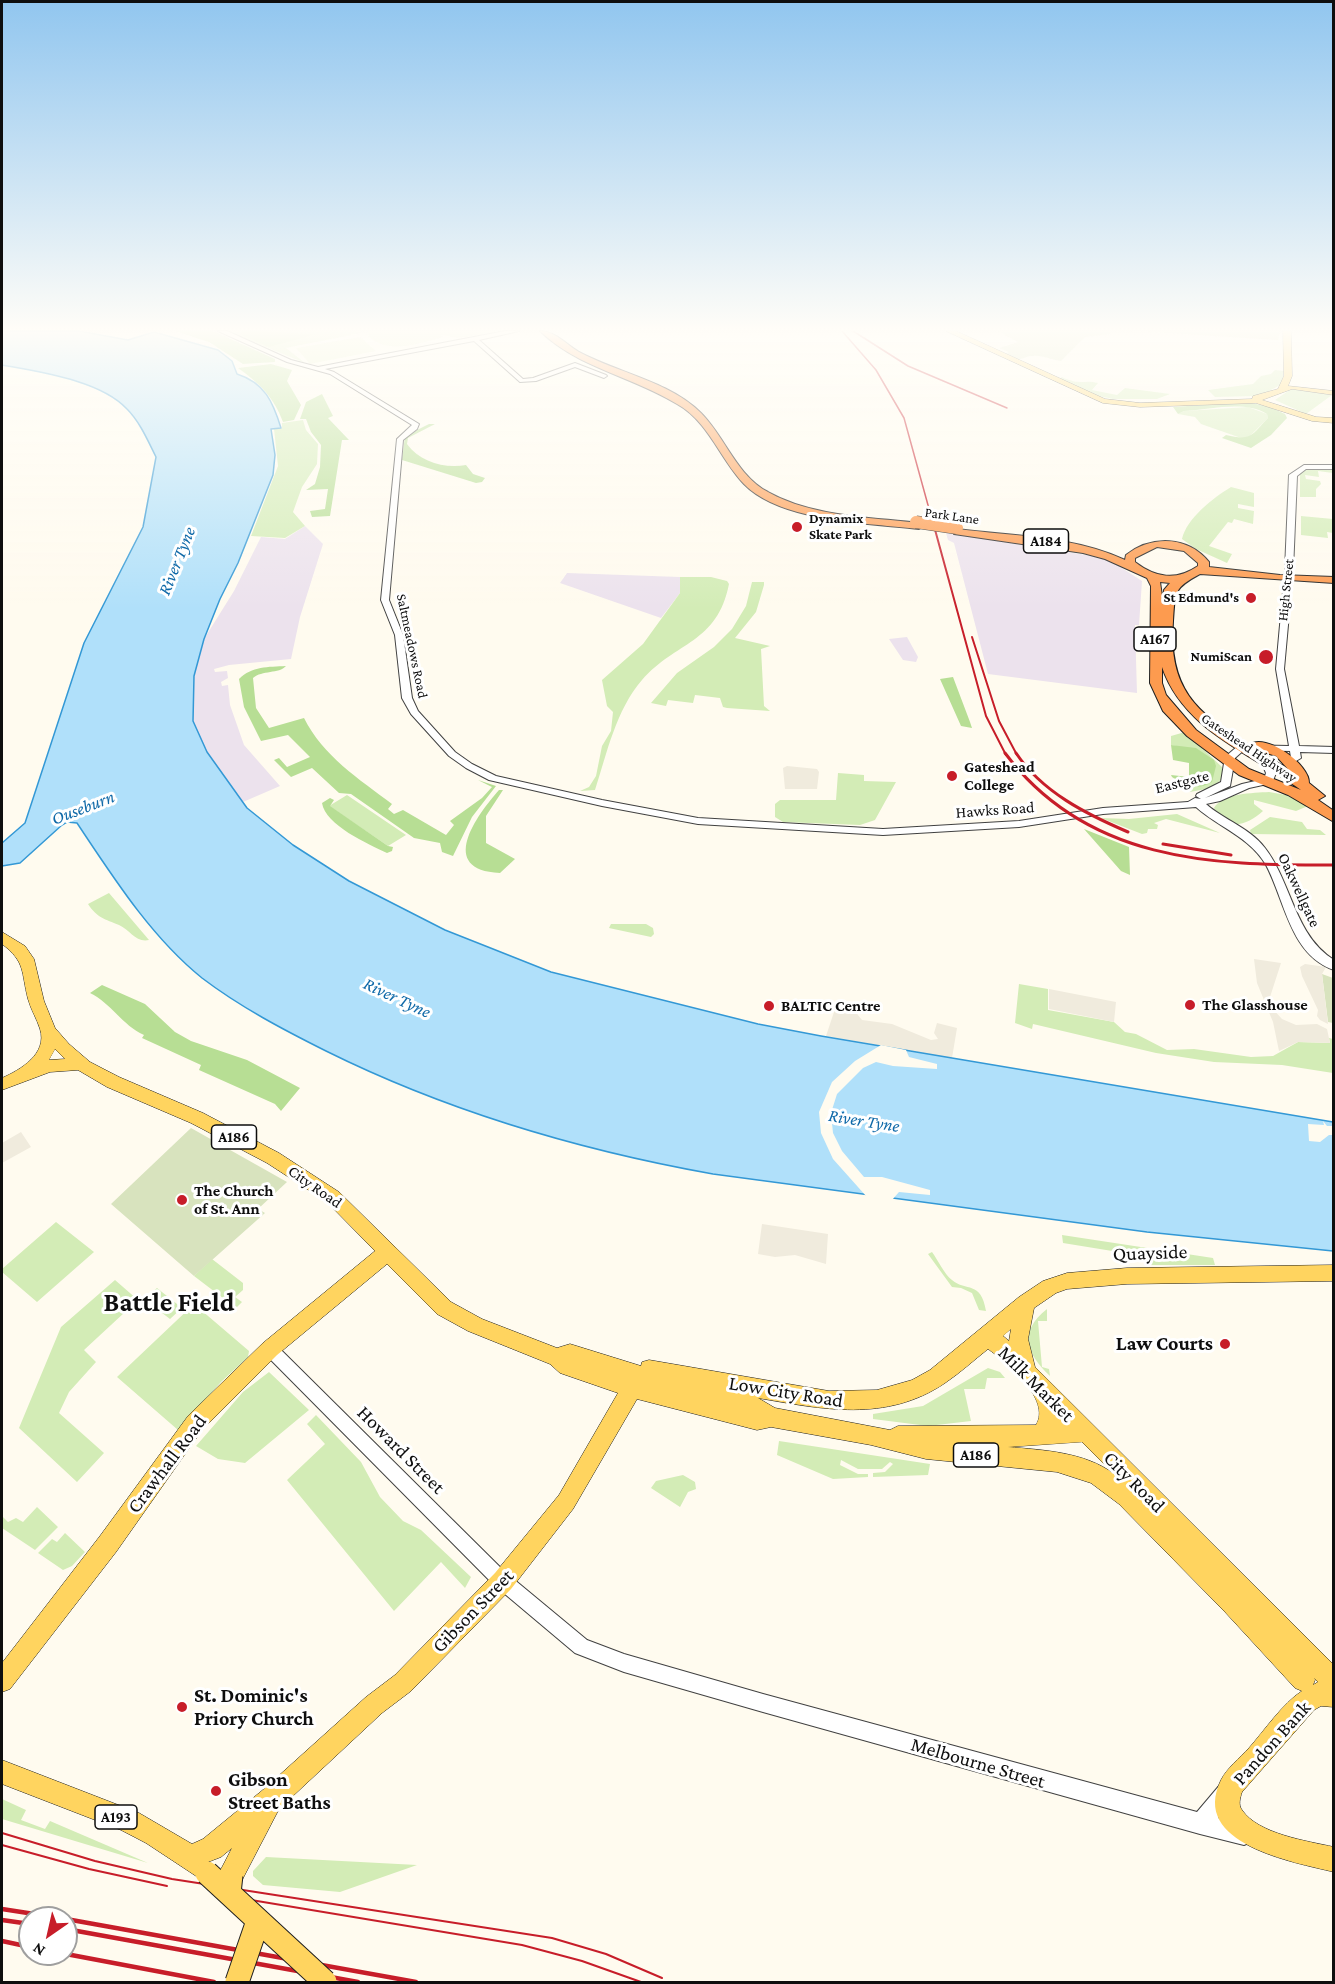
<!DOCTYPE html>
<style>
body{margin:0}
#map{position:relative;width:1335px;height:1984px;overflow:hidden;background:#fffbef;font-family:"Crimson Pro",serif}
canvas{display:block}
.frame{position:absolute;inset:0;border:3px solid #0e0e0e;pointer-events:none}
.north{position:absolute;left:18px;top:1906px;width:60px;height:60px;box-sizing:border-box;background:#fff;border:2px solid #9f9f9f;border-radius:50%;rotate:214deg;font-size:16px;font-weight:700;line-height:24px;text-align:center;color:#0e0e0e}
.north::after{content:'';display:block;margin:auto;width:21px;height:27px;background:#c71d29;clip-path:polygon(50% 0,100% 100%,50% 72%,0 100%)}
</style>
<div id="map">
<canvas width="1335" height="1984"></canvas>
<div class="frame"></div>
<div class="north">N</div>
</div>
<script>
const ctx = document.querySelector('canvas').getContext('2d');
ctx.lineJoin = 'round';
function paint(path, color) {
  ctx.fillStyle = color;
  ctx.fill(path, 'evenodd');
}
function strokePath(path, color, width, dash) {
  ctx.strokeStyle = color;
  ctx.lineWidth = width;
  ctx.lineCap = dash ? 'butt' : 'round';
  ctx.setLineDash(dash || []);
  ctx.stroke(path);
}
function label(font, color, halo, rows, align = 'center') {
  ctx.font = font + ' "Crimson Pro",serif';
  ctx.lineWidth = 6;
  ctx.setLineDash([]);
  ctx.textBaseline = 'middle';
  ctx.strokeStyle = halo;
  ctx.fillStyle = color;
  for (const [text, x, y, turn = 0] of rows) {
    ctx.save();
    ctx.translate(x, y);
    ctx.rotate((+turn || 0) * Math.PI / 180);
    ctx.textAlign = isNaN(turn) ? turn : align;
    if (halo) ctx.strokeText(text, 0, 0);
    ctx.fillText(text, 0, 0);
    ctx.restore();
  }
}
const industrial = new Path2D(`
 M305 526 323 544 300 617 291 659 229 665 214 669 215 672 227 671 228 678 221 682 222 686 228 685 230 705 244 745 280 786 243 802 207 752 193 721 194 676 204 639 234 591 261 537 285 539Z
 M946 533 1099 557 1111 561 1142 581 1139 625H1135L1137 693 988 674 954 543 948 540Z
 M567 573 680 577V593L661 618 560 583Z
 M907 637 918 657 916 662 903 660 889 639Z`);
const green = new Path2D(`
 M227 331H358L361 333 286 348 305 363Z
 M1275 370 1284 371 1282 384 1260 396 1215 397 1208 390 1253 384 1261 376 1271 374Z
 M1062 377C1080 386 1084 379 1098 383L1092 390 1117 395 1125 388 1170 394 1157 399H1113L1094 395 1059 379Z
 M1291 389 1332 395 1306 414 1275 400Z
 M1248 407 1267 414 1268 418 1249 437 1244 439 1201 424 1195 417 1178 414 1184 411Z
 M303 420 306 430 318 444 317 464 302 487 293 512 305 526 285 538 251 536 278 466 274 429 282 428V423Z
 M1313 468 1333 469V473L1318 471 1319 477 1305 475 1306 479 1320 481 1321 484 1316 489V497H1300V472Z
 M1231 487 1254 493V507L1238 504V508L1254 511 1253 524 1234 519 1232 523 1228 522 1209 546 1232 554 1227 563 1196 549 1182 539C1187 518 1213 498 1231 487Z
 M1301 516 1333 519V533L1327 532 1328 538 1301 535Z
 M680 577H711L727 581 729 584C717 644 676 641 642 680 616 710 607 753 595 790L580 791 589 787 596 776 602 746 611 731 613 712 607 706 602 680 643 644 680 593Z
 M752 582H764V585L756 612 735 638 770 646 761 649 764 706 770 711 727 708 723 707 720 698 695 695 693 703 668 700 666 706 651 703 677 673 714 647 732 629 746 606Z
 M1185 732 1222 767V779L1211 788 1190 792 1173 781 1174 779 1190 787 1191 749 1171 745V736Z
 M838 773 864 775V781L896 782 875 820 860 825 783 822 775 817V804L780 800H836Z
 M1269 792 1286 795 1308 806 1296 811 1254 800V804L1263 811C1247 826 1225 832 1214 808 1223 793 1253 793 1269 792Z
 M347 795 406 835 388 846 329 806Z
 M1177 814 1220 833 1166 819 1154 823 1158 825 1157 829H1148L1147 833 1142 834 1101 818 1129 819Z
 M1270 817 1302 822 1307 829 1320 830 1326 835 1251 834 1250 830Z
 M109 893 149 940C136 943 130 930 119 925 105 919 97 918 88 904Z
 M611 924H646L653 928 654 934 651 937 609 928Z
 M1019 984 1048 989V1010L1114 1022 1125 1032 1136 1034 1167 1050 1194 1049 1251 1057 1273 1056 1298 1042 1330 1043 1329 1038 1333 1039V1073L1282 1065 1214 1062 1156 1053 1033 1024 1032 1029 1015 1023Z
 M56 1222 94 1252 37 1302 2 1272V1269Z
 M1062 1235 1213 1258 1215 1265H1145L1143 1256 1063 1243Z
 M932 1252C938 1260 944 1274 952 1280 966 1292 981 1280 986 1311L979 1310 972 1293 961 1288 952 1287 928 1254Z
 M212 1259 243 1283V1290L235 1297 242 1302 236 1308 194 1276Z
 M115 1280 138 1300 84 1350 96 1362 69 1392 59 1413 104 1453 77 1482 19 1428 61 1327Z
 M157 1288 182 1308 170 1319 153 1306 158 1300 150 1294Z
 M194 1304 249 1351 248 1357 221 1382 178 1430 117 1377Z
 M1047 1309V1321H1038L1042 1367 1049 1369 1050 1376C1026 1353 1018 1332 1047 1309Z
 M988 1368 1000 1372 1005 1378H987L985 1389H964L971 1421 928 1426 873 1419V1414L923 1406Z
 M269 1372 309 1410 245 1463 218 1459 196 1446 243 1392Z
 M316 1415 361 1462 380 1497 403 1521 421 1530 471 1577 465 1588 441 1562 394 1611 287 1480 325 1444 307 1424Z
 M779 1441 930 1464 928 1475 873 1477V1473L885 1472 893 1464 890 1462 882 1469H858L841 1460 840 1465 858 1474H868V1477L833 1479 777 1455Z
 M683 1475 695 1482 696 1489 688 1492 680 1507 651 1488 656 1481Z
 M37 1507 58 1527 35 1550 2 1528V1516L8 1522 16 1518 23 1522Z
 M65 1533 85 1552 72 1566 63 1570 38 1553 52 1539 57 1542Z
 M2 1799 26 1810 21 1820 45 1829 50 1821 148 1863 2 1819Z
 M266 1857 417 1865 340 1892 263 1885 253 1876V1871Z`);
const forest = new Path2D(`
 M175 331H213L275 359V362L243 364 209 342Z
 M243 331 316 334 269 347 240 334Z
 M271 364 292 370 287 381 301 405 294 420 283 422C274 397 259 383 238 368Z
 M322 394 333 416 328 418 349 440H342L330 516 312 517 310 511 325 509 328 489 306 490 315 484 320 467 321 445 311 432 306 419H300L306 402Z
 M1247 402 1270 407 1285 414 1287 418 1271 435 1251 448 1222 438 1226 435C1251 441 1251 436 1268 418L1267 414C1244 400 1210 410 1184 411L1178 414 1173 407Z
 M429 424H435L408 438 407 444C420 462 445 469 466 465L473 474 485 478 482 482 476 483 402 460 405 436Z
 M286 666C279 674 262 670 253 678L256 708 269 728 304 718C323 756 359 779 392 804L388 809 394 814 403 810 446 835 454 825 450 821 482 798 492 787 478 780 496 786 472 817 453 856 442 852 440 843 414 838 351 794 339 793 312 768 291 777 274 760 279 758 287 767 310 757 288 735 261 741 244 707 239 679C252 666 268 667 286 666Z
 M953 677 970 722 972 728 961 726 940 679Z
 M1171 745 1196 748 1214 760 1216 766 1212 782C1198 791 1185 786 1172 777L1171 775 1189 777V763L1173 760Z
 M499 790H503L486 816V843L515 859 500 873C437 870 476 816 499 790Z
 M330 798 334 800 330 806 388 846 393 847 392 851 387 853C368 844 325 825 322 803Z
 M1084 829 1129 847 1130 875 1121 871Z
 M102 985 145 1004 175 1032 191 1041 247 1060 300 1088 281 1111 275 1104 199 1070 201 1065 142 1038 144 1035C122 1025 111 1003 90 993Z`);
const cemetery = new Path2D(`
 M997 331H1110V334L1085 337 1061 361C1054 360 1046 357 1039 356 1021 354 1024 365 1002 355L1009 352 999 348 1018 342Z
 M1135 331H1280L1278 340Z
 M1322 974 1333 978V1023L1328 1022Z
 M191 1128 287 1182 258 1209 265 1213 194 1276 111 1204Z`);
const pitch = new Path2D(`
 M368 331H499L460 338 441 335 443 337C420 343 390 355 369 337Z
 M360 337 376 351 310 364 296 348Z`);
const plaza = new Path2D(`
 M787 766 817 769 819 772 817 789H785L783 768Z
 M1254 959 1281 963 1270 997 1272 1008 1282 1019 1296 1025 1317 1024 1327 1029 1330 1043 1298 1042 1279 1051 1273 1022 1257 983Z
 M1305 964 1326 967 1322 974 1328 1024 1320 1020 1317 1016 1318 1010 1302 976 1300 967Z
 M1049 989 1116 1002 1114 1022 1049 1009Z
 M837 1003 850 1005 862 1020 892 1024 931 1040 938 1039 934 1033 937 1023 957 1028 952 1058 826 1036Z
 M21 1132 31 1147 2 1163V1143Z
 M762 1224 828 1234 826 1264 795 1255 775 1257 758 1254Z`);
const water = new Path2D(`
 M2 331H79L128 340 154 332 218 350 232 361 237 374C265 383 273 402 281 428L271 429 275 455 273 475 238 563 220 599 204 639 194 676 193 721 207 752 247 808 293 845 349 881 445 930 488 947 551 972 758 1024 821 1036 1333 1122V1251L1147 1232 713 1174C579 1150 449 1112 326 1051 284 1030 240 1007 202 978 151 937 113 877 77 823L67 822 62 825 20 863 2 866V843L25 823 84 643 143 527 156 457C148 441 140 422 127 409 100 380 39 372 2 365Z`);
const pier = new Path2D(`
 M881 1045 906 1050 909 1057 937 1064V1069L893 1066 876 1062 863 1068 837 1094 831 1113 833 1133 842 1151 864 1177H882L930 1190V1195L899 1192 892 1200 866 1196 833 1159 821 1133 819 1112 832 1082 855 1061Z
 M1323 1121 1327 1126H1333V1135H1329L1320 1142 1309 1141 1308 1124 1324 1125Z`);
const minor = new Path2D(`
 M218 331H227L291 360 318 367 505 331H519L479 340 523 379 533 378 575 363 606 375 607 376 604 378 575 367 536 381 520 382 474 341 325 369 334 372 419 424 417 429 403 440 389 600 403 635 412 698 418 711 455 752 472 764 496 776 602 800 698 818 883 829 1019 821 1103 808 1188 802 1195 798 1201 799 1196 796 1197 794 1221 782 1225 757 1239 745 1289 746 1276 669 1285 570 1289 475 1304 465H1334V469H1306L1297 476 1293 570 1284 669 1299 746 1334 747V753L1300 752 1301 758 1296 761 1291 758 1290 751 1244 750 1235 758 1230 786 1205 798 1242 784 1264 779 1266 773 1261 761 1263 759H1269L1276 773 1272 783 1249 788 1220 801 1206 804C1224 820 1250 828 1265 848 1292 883 1294 935 1334 960V970C1290 955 1285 900 1266 865 1250 837 1218 827 1196 807L1103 814 1019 827 883 835 698 824 602 806 489 780 466 768 449 756 411 714 402 698 395 635 381 600 397 439 412 425 330 374 287 362Z
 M270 1342 275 1344 505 1572 587 1640 624 1654 763 1694 1197 1812 1219 1786 1226 1783 1233 1786 1236 1793 1233 1800 1218 1818 1251 1828 1254 1835 1251 1842 1244 1845 1200 1834 763 1712 624 1672 575 1653 493 1584 265 1354 262 1349 265 1344Z`);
const major = new Path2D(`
 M946 331H956L1105 399 1140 403 1252 399 1253 396 1278 389 1284 376 1283 331H1291L1292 376 1288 386 1334 391V395L1292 389 1262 400 1316 417 1334 418V423L1312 421 1256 403 1140 407 1103 403Z
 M2 932 25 946 34 959 44 1001 55 1028 69 1044 90 1062 119 1077 203 1113 279 1153 339 1192 451 1302 482 1319 557 1348 570 1344 641 1366 642 1362 649 1360 829 1391 877 1390 912 1380 930 1370 1019 1297 1043 1281 1067 1273 1127 1268 1334 1265V1281L1127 1284 1067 1289 1056 1293 1034 1308 1028 1339 1035 1367 1334 1665V1707L1321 1706 1314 1710 1242 1792C1240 1798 1238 1805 1242 1810 1258 1834 1307 1841 1334 1847V1872C1293 1862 1189 1844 1221 1780 1227 1768 1240 1758 1249 1748 1264 1731 1283 1703 1302 1691L1295 1688 1225 1612 1119 1504 1091 1483 1057 1472 926 1459 871 1445 771 1427 757 1430 637 1399 573 1509 511 1589 411 1691 382 1713 279 1809 240 1884 231 1888 222 1884 218 1875 232 1848 221 1857 208 1862 205 1872 196 1876 146 1843 121 1830 2 1784V1760L139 1813 192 1844 203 1839 264 1789 366 1697 395 1675 495 1573 559 1495 618 1393 560 1373 550 1364 468 1331 437 1314 387 1264 277 1355 202 1430 116 1552 10 1689 2 1692V1663L100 1536 188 1416 263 1343 375 1251 327 1202 267 1163 191 1123 107 1087 78 1070 50 1072 2 1090V1078C20 1070 48 1054 40 1029 37 1019 31 1010 28 999 21 972 26 962 2 944ZM55 1049 65 1059 49 1060ZM1011 1329 1009 1341 1003 1336ZM988 1349C1007 1362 1052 1400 1036 1425L898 1426 890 1430 775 1408 758 1398C822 1409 886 1423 945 1383 960 1373 974 1360 988 1349ZM1082 1442 1114 1474C1085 1452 1043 1450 1008 1447ZM1314 1678 1318 1682 1313 1685 1315 1680Z`);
const highway = new Path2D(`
 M540 331C555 331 567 345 579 352 618 373 669 381 701 413 725 437 737 476 768 492 813 517 870 517 919 523L924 526 919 529C869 523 781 522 744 484 720 459 709 422 677 404 634 377 578 368 540 331Z
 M958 529C1012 536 1074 536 1125 560L1126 555C1152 535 1188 536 1209 562V567L1280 575 1334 577V583L1200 574C1174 588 1175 591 1173 621 1168 688 1195 712 1249 745 1266 732 1310 765 1309 783L1325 796 1318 800 1334 811V822L1288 795 1239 775 1187 736 1163 711 1150 683 1151 586 1147 578 1105 559 1083 553 954 534V530ZM1157 547 1184 551 1198 563V566C1176 581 1156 578 1135 562V558ZM1160 582 1170 583 1164 590 1163 603ZM1162 667C1184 731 1251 753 1301 790L1249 769 1196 730 1166 695 1162 683ZM1257 750 1276 756 1288 769Z`);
const tramFar1 = new Path2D(`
 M853 331 908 366 1007 408`);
const tram = new Path2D(`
 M2 1833 95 1861 172 1879 552 1938 606 1954 662 1978
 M2 1845 89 1869 167 1886
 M215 1894 522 1945 582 1961 641 1982`);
const railFar3 = new Path2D(`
 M842 331 876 370 904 418 931 516`);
const railFar2 = new Path2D(`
 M931 515 986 716 1006 755
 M972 637 999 721 1017 755`);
const railFar1 = new Path2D(`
 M1005 753C1086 861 1211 866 1334 865
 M1016 753C1042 792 1086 814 1128 832
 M1163 844 1231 855`);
const rail = new Path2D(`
 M2 1909 60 1918
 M66 1919 416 1982
 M2 1920 30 1924
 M66 1929 358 1982
 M2 1941 30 1947
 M66 1954 214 1982`);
const majorBridge = new Path2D(`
 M207 1873 325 1982
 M229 1893 231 1875
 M237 1982 258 1921`);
const highwayBridge = new Path2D(`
 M916 522 957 528`);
const markers = [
 [797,527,6,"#c71d29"],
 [1251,598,6,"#c71d29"],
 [1266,657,8,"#c71d29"],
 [952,776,6,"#c71d29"],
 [1190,1005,6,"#c71d29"],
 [769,1006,6,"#c71d29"],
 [182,1200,6,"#c71d29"],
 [1225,1344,6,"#c71d29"],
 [182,1707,6,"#c71d29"],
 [216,1791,6,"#c71d29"]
];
const farStreetnames = [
 ["Park Lane",952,516,8],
 ["High Street",1286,590,-84],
 ["Saltmeadows Road",412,646,78],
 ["Gateshead Highway",1249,748,34]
];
const farPoinames = [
 ["Dynamix",809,519,"left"],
 ["Skate Park",809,535,"left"],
 ["St Edmund's",1239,598],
 ["NumiScan",1252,657]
];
const shields = [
 [1046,541,45],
 [1155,639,42],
 [234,1137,45],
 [976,1455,45],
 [116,1817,42]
];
const shieldNames = [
 ["A184",1046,541],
 ["A167",1155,639],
 ["A186",234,1137],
 ["A186",976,1455],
 ["A193",116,1817]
];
const poiNames = [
 ["Gateshead",964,767],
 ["College",964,785],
 ["The Glasshouse",1202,1005],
 ["BALTIC Centre",781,1006],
 ["The Church",194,1191],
 ["of St. Ann",194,1209]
];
const streetNames = [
 ["Eastgate",1182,782,-14],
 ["Hawks Road",995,810,-4],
 ["Oakwellgate",1299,890,65],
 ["City Road",315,1187,35]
];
const waterNames = [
 ["River Tyne",177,561,-68],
 ["Ouseburn",83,808,-21],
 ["River Tyne",397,998,25],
 ["River Tyne",864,1121,9]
];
const nearStreetnames = [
 ["Quayside",1150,1253,-2],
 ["Milk Market",1036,1384,45],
 ["Low City Road",786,1392,9],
 ["Howard Street",401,1450,45],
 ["Crawhall Road",167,1464,-53],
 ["City Road",1134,1482,45],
 ["Gibson Street",473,1611,-46],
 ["Pandon Bank",1272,1743,-48],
 ["Melbourne Street",978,1763,16]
];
const nearPoinames = [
 ["Law Courts",1213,1344,"right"],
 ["St. Dominic's",194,1696],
 ["Priory Church",194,1719],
 ["Gibson",228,1780],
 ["Street Baths",228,1803]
];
const nearDistrictnames = [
 ["Battle Field",169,1303]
];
paint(industrial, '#ece2ed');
paint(green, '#d3ecb6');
paint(forest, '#b7de94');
paint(cemetery, '#d8e3be');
paint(pitch, '#e5f3c8');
paint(plaza, '#f0ebdd');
paint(water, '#b0e0fa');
strokePath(water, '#3398d5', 1.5);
paint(pier, '#fffbef');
strokePath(minor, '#414141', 2);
strokePath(major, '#1f1f1f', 1);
strokePath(highway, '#1f1f1f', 2);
paint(minor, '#fff');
paint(major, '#ffd45f');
paint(highway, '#fd9b4f');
strokePath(tramFar1, '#c71d29', 1.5);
strokePath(tram, '#c71d29', 2);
strokePath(railFar3, '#c71d29', 1.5);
strokePath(railFar2, '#c71d29', 2);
strokePath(railFar1, '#c71d29', 3);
strokePath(rail, '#c71d29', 4.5);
strokePath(majorBridge, '#1f1f1f', 25, []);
strokePath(highwayBridge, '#1f1f1f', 13, []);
strokePath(majorBridge, '#ffd45f', 23);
strokePath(highwayBridge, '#fd9b4f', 12);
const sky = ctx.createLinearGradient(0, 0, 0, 609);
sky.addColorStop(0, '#91c6ef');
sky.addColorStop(0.54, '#fffdf8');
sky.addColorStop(1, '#fffdf800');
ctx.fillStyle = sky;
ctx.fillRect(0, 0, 1335, 609);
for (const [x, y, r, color] of markers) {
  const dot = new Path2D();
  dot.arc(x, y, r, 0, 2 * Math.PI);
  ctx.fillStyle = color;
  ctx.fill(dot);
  strokePath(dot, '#fff', 2);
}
label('14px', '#0e0e0e', '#fff', farStreetnames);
label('bold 14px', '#0e0e0e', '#fff', farPoinames, 'right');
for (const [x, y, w] of shields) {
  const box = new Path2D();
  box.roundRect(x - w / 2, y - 12, w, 24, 4.5);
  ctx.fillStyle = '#fff';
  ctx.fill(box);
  strokePath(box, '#0e0e0e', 1.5);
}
label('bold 15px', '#0e0e0e', null, shieldNames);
label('bold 16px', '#0e0e0e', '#fff', poiNames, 'left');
label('16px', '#0e0e0e', '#fff', streetNames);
label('italic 18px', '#0f69a8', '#fff', waterNames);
label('20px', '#0e0e0e', '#fff', nearStreetnames);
label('bold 20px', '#0e0e0e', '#fff', nearPoinames, 'left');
label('bold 27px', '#0e0e0e', '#fff', nearDistrictnames);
</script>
